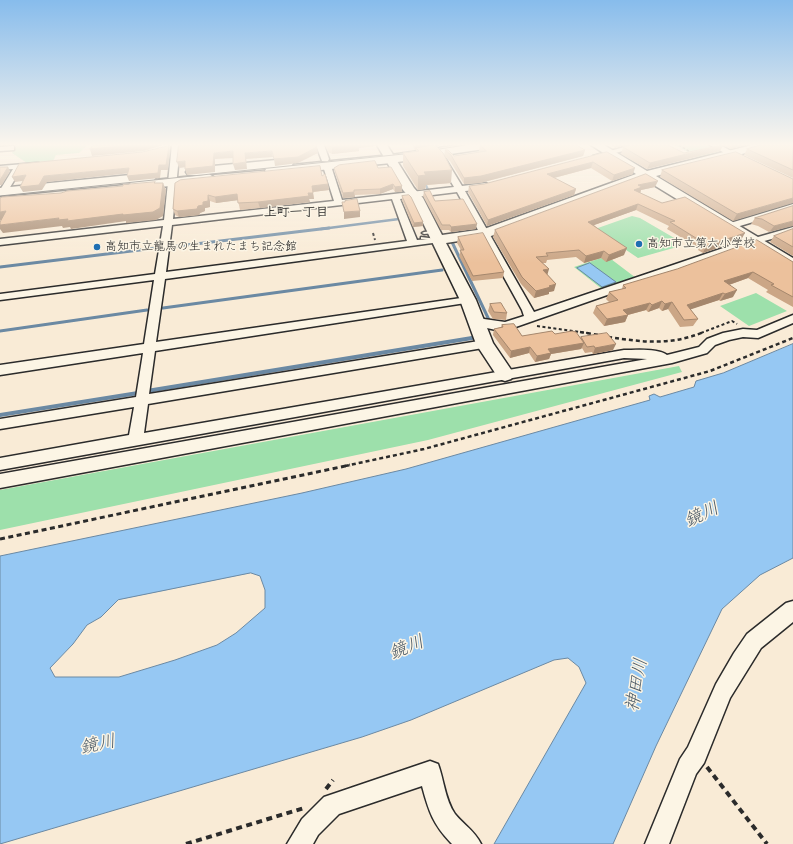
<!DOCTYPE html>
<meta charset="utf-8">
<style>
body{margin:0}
canvas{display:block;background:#f9ebd6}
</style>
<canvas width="793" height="844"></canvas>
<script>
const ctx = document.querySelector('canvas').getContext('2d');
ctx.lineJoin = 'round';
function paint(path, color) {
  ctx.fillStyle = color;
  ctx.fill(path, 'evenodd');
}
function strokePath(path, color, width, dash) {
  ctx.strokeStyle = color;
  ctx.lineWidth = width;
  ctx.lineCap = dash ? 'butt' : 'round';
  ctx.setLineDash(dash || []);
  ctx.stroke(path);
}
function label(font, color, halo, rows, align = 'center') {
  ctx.font = font + ' "Shantell Sans","Klee One",sans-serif';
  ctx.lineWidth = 3;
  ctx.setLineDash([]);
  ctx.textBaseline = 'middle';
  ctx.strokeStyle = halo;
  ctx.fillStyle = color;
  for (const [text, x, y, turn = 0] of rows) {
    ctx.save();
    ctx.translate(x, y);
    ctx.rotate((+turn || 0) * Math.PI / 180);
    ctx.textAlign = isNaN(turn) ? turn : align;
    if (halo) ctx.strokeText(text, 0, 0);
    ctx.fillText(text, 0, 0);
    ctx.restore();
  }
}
const green = new Path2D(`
 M17 145H88L79 153 56 155 53 161 27 163 12 153Z
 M674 145H710L720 150V153L700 158Z
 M632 216 640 218 676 239 677 247 638 258 595 229Z
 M607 256 636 278 602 289 574 267Z
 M756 293 787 311 749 326 720 306Z
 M679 366 682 372 428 440 0 530V490Z`);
const water = new Path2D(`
 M590 263 616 282 602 287 577 268Z
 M793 344V558L760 575 722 609 656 746 613 844H494L586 683 579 667 568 658 554 660 411 720 362 737 0 844V556L302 493 406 469 650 400 649 396 654 394 660 397 694 387 696 381 723 373ZM251 573 260 576 265 590V608L236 633 217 645 175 660 119 677H55L50 668 73 644 87 625 101 617 118 600Z`);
const streamFar2 = new Path2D(`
 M424 181 428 190
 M321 229 399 219`);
const streamFar1 = new Path2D(`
 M452 242 490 322
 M170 247 329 228
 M0 267 156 248
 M163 308 442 270
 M0 331 147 310`);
const stream = new Path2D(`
 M147 391 472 338
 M0 415 138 393`);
const pathFar4 = new Path2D(`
 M679 145 692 153`);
const pathFar3 = new Path2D(`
 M373 233 375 240
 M537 326 587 333
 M701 333 732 321 737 324`);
const pathFar2 = new Path2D(`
 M580 332 599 335
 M608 337C644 342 669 346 704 332
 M345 466 424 449 710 371 793 338`);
const pathFar1 = new Path2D(`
 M0 539 350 465`);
const path = new Path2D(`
 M707 767 767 844
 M326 789 333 780
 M186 844 304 808`);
const lane = new Path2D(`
 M433 231 435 232V233L424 234 422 233 424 232Z
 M421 237 437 239 439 240 437 241 423 239H421Z`);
const street = new Path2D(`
 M172 145H180L173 219 334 201 323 166 327 164 331 166 342 200 454 187 438 160 445 158 462 186 486 183 490 186 486 189 465 191 534 312 744 241 793 227V233L750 245 510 329 496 330 473 325 471 322 477 318 505 322 524 316 522 310 457 192 400 199 417 240 440 238 442 240 440 242 165 279 156 342 468 297 474 300 472 302 155 351 149 394 485 340 489 341 491 344 489 347 148 404 144 433 624 350C636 350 658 348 667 355L699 347 707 339 723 333 743 329 757 330 793 315V323L758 338 743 337 729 340 715 345 707 353 672 363 0 488V474L647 359 624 358 0 470V458L129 435 134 407 0 429V419L136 397 143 353 0 375V365L144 344 154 280 0 300V294L155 274 163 226 0 245V239L164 220ZM392 199 407 241 166 272 172 225Z
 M316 145H324L329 159 328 161H322Z
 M631 145H645L597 158 593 156Z
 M710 145H720L748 160 741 162Z
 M11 146H14V150L0 151V147Z
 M36 163H39V167L21 169 6 194H0V190L13 169 0 170V166Z
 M793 204V210L730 229 725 226 727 224Z
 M793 601V622L761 648 730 698 704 763 696 774 669 844H645L680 759 688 747 716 684 734 653 747 634 786 603Z
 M430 761 438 764C444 780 445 800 455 814 464 825 475 831 481 844H452C433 824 429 812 422 786L339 814 318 835 313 844H287L302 819 324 797Z`);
const secondary = new Path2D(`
 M377 145H387L414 188 423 198 442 235 484 229 636 174 591 145H604L647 171 752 145H770L769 147 656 176 793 258V268L788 267 644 179 491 236 446 243 476 300 493 343 514 374 511 379 505 381 499 379 476 344 460 300 412 200 403 190Z`);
const highway = new Path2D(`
 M459 145H490L484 149 391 163 271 175 267 174 265 171 266 169 209 174 215 178 214 181 134 190 129 189 127 186 131 183 0 196V188L150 173 156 177 154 180 204 175H188L186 172 188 169 192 168 287 159 291 160 293 163 292 165 391 155Z`);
const tram = new Path2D(`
 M427 151 465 145
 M0 196 413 153`);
const wall = new Path2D(`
 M325 145H376V146L359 148V151L332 154 328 152Z
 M412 145H439V146L436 147 444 156 445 150 454 156 480 152 479 151 480 145 585 150 583 156 480 183 464 184 450 161 445 157 451 183 426 185 425 189 418 190 403 166V153L416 151V150H415Z
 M611 145H625L615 148Z
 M722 145H745L731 149Z
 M723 145 720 151 647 169 621 154 623 147 684 153Z
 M793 145V178L744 155 747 149Z
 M607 152 633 174 612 181 591 168 554 178 576 189 574 195 487 226 468 192 469 186 484 184Z
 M334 168H378L402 186V192H395L393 189 380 194 355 195V197L343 198 335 173Z
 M662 170 793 179 733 221 660 177Z
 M646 174 655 187 641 190 640 193 741 240 703 253 698 250 699 248 667 229 669 226 636 210 594 225 624 255 606 262 601 258 584 263 576 257 547 260 546 263H542L554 291 549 292V294L534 298 521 284 493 237 495 230Z
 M322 176 328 184 329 190 313 192 314 199H309L310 202 260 208 240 210 238 200 216 203 210 201V207L205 208V211L200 213 199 215 179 217 175 215 173 209 175 183Z
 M424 192 435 201 476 229 451 232 449 230H441L423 196Z
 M402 196 423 226 413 227 402 200Z
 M793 206 769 232 758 226 751 224 755 218Z
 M793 229V256L770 242 774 236Z
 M458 237 504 272 503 278 472 281 459 256 461 250 457 243Z
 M793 262V307L766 292 768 290 748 278 729 285 733 297 720 301 719 300 690 309 698 319 693 326 680 327 668 309 662 311 659 308 648 312 646 310 628 315 625 322 604 326 593 313 596 306 609 302 606 299 609 292 622 289 623 285Z
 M490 304 507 313 506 320 493 319 488 311Z
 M502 325 522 336 555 334 580 338 581 337 613 350 593 354 592 352 585 353 582 348 581 349 551 354 549 359 535 362 529 353 510 358 493 335 494 329 501 327Z`);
const shadedWall = new Path2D(`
 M134 145H163L144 151 92 156 90 149Z
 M356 145H376V146L359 148V151L332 154V147Z
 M416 145H439V146L418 150 416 148V150H415Z
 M616 145H625L615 148Z
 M723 145 720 151 647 169 650 163Z
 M733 145H745L731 149Z
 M169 146 170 151 168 170H161L160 178 129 181 127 176 159 165Z
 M317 147 318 153 298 163 275 166 274 159Z
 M585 150 583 156 480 183 464 184V178Z
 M233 151 234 158 215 159V172L187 175 185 169 214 153Z
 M272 151 273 157 246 159 247 169 235 170 233 164 245 153Z
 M185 161 187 167 179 168 177 162Z
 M593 162 591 168 546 180 547 174Z
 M8 167 10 171 2 185H0V180Z
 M129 168 131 173 47 182 42 190 23 192 20 187 44 176Z
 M635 168 633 174 612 181 614 175Z
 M452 170 451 183 426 185 425 189 418 190V176L424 172Z
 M26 175 29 180 15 182 12 177Z
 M658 181 655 187 641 190 640 194 634 190 638 185Z
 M163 183 166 190 163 216 156 220 126 223V221L71 229 70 227 63 228 62 226 3 233 0 229V225L59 218Z
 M328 184 329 190 312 192V186Z
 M393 184V189L380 194V189Z
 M402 186V192H395V187Z
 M576 189 574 195 487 226 488 220Z
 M354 192 355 197 343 198V193Z
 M308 193H313L314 199H309L310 202 260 208 258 202Z
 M237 194 239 200 216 203 215 197Z
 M208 195 210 201V207L205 208V211L200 213 199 215 179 217 177 211 203 202Z
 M793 198V203L733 221 737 214Z
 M638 204 636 210 586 228 588 222Z
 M6 211 11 219 0 220V212Z
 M360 211V217L344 219V212Z
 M793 221V226L769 232 774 226Z
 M423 222V226L413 227 414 223Z
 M477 224 476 229 451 232V227Z
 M745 233 741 240 703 253 706 246Z
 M627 248 624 255 606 262 609 255Z
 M604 251 601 258 584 263 586 256Z
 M549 269 547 276 543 270Z
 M753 272 748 278 720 288 724 281Z
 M556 284 554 291 549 292V294L534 298 536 291 549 286Z
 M737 290 733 297 720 301 725 294Z
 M723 293 719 300 683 312 687 305Z
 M662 301 659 308 648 312 652 305Z
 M672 302 668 309 662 311 665 304Z
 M650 303 646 310 620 317 623 310Z
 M628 315 625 322 604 326 607 319Z
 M584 343 581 349 551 354 549 359 535 362 537 356 548 349Z
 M616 344 613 350 593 354 595 348Z
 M530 347 529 353 510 358 511 351Z`);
const building = new Path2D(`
 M94 145H134L90 149Z
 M179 145H316L317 147 298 157 274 159 272 151 245 153 246 162 233 164V151L214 153 213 166 185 169V161L177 162Z
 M327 145H356L332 147 328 146Z
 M435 145 443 153 452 170 424 172 426 175 418 176 403 153 419 151 416 148Z
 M480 145H577L585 150 481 176 464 178 451 155 445 150H448L454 156 486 151Z
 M631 145H668L684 153 723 145 650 163 623 147Z
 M761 145H793V170L747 149Z
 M169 146 166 165H159L158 173 127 176 129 168 44 176 39 185 20 187 26 175 12 177 19 164 142 152Z
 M607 152 635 168 614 175 593 162 547 174 576 189 488 220 469 186 484 184Z
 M736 152 793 179V198L737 214 662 170Z
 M375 161 378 168 391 167 402 186 395 187 393 184 380 189 354 190V192L343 193 334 168 339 165Z
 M320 166 322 176 325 174 328 184 312 186 313 193H308L309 196 258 202 238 203 237 194 215 197 208 195V201L203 202V205L198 206 197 209 177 211 173 209 175 183 180 180Z
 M0 167H8L0 180Z
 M646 174 658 181 638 185 642 187 634 190 662 203 685 197 745 233 706 246 702 243H704L670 222 675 221 638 204 588 222 627 248 609 255 604 251 586 256 579 250 546 253 548 256 536 257 549 269 543 270 556 284 549 286 551 287 536 291 522 277 495 230Z
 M155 182 154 183H163L160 208 153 212 123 215V214L67 221 68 219 58 220 59 218 0 225V222L6 211 0 212V198L2 197 61 193 67 191 123 186V185Z
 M430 191 435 201 463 199 477 224 451 227 450 225H442L424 192Z
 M409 195 411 197 423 222 414 223 402 196Z
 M357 199 360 211 344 212 342 202H345V201Z
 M793 206V221L774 226 762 219 755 218Z
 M793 229V247L774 236Z
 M483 233 504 272 473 276 460 250H464L458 237Z
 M757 240 793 262V297L771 285 774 284 753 272 724 281 737 290 725 294 723 293 687 305 698 319 684 320 672 302 665 304 662 301 652 305 650 303 623 310 628 315 607 319 596 306 618 300 609 292 626 288 623 285 677 269Z
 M501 303 507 313 494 312 490 304Z
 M514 324 522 336 552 331 555 334 572 331 576 332 584 343 548 349 551 353 537 356 530 347 511 351 494 329 503 327 502 325Z
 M607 333 616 344 595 348 594 346 587 347 581 337Z`);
const markers = [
 [639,244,4,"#1f6fb2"],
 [97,247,4,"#1f6fb2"]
];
const farPoinames = [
 ["高知市立第六小学校",647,244],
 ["高知市立龍馬の生まれたまち記念館",105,247]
];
const farNeighbourhoodnames = [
 ["上町一丁目",296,213]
];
const nearWaternames = [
 ["鏡川",702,515,-25],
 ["鏡川",407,648,-22],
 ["神田川",637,685,-80],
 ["鏡川",98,745,-12]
];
paint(green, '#9de0ab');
paint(water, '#96c8f3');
strokePath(water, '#6b89a3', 1);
strokePath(streamFar2, '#6b89a3', 2.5);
strokePath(streamFar1, '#6b89a3', 3);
strokePath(stream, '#6b89a3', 4);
strokePath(lane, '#2b2b2b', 3);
strokePath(street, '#2b2b2b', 3);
strokePath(secondary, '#2b2b2b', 3);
strokePath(highway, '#2b2b2b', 3);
strokePath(pathFar4, '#2b2b2b', 1.5, [2.5, 2]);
strokePath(pathFar3, '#2b2b2b', 2, [3, 2.5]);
strokePath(pathFar2, '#2b2b2b', 2.5, [4, 3]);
strokePath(pathFar1, '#2b2b2b', 3, [5, 3.5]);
strokePath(path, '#2b2b2b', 4, [6, 4.5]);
paint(lane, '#fcf5e5');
paint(street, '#fcf5e5');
paint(secondary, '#fcf5e5');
paint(highway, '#fcf5e5');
strokePath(tram, '#2b2b2b', 1);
paint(wall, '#cba686');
paint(shadedWall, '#a5876d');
paint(building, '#ecc19c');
strokePath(building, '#a5876d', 1);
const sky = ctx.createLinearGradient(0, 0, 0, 263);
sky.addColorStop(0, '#87bcec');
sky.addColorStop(0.55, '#fcf6ed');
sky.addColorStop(1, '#fcf6ed00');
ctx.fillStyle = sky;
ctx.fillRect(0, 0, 793, 263);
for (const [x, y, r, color] of markers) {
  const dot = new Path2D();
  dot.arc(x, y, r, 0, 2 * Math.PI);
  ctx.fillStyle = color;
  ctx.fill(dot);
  strokePath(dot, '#fcf5e5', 1.5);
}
label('12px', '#2b2b2b', '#fcf5e5', farPoinames, 'left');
label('bold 13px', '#2b2b2b', '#fcf5e5', farNeighbourhoodnames);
label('italic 18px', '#4b5a67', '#fcf5e5', nearWaternames);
</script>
